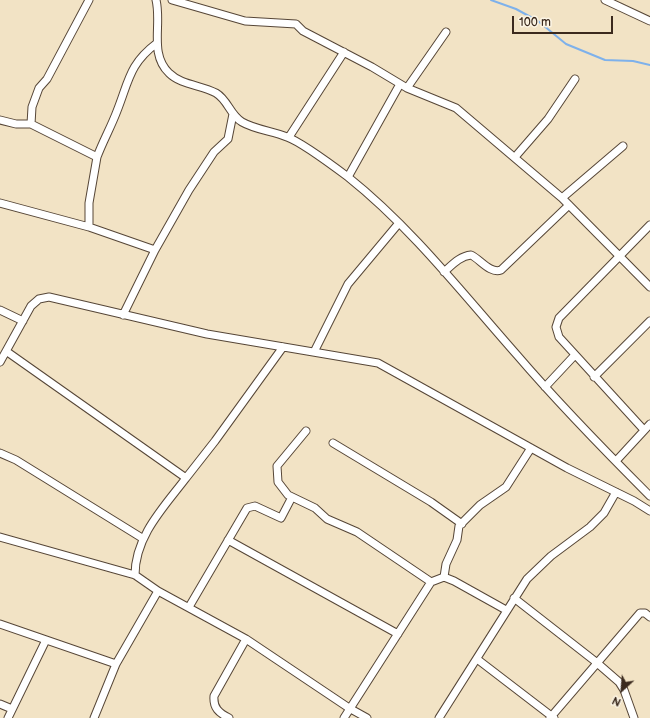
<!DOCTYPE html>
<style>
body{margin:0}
#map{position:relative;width:650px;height:718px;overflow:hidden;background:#f2e3c5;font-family:"Balsamiq Sans",sans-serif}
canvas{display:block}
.north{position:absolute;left:602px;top:670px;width:40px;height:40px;-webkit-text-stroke:3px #fcf5e5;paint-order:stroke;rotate:206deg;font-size:11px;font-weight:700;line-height:16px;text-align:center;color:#3b2a1e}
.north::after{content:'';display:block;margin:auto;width:14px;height:18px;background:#3b2a1e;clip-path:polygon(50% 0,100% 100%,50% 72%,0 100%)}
.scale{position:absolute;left:512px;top:16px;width:101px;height:18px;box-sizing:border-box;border:2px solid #3b2a1e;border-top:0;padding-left:5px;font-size:12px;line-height:14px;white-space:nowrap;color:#3b2a1e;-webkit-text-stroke:3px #fcf5e5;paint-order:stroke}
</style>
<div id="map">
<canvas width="650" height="718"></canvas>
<div class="north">N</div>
<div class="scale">100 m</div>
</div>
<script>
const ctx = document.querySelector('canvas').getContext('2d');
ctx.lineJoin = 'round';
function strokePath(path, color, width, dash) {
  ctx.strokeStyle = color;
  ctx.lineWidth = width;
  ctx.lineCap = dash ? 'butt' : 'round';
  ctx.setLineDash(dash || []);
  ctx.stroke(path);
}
const stream = new Path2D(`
 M491 0 516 9 538 21 566 44 605 60 633 61 650 65`);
const street = new Path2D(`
 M156 0C162 24 149 54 169 73 181 85 201 85 216 93 228 100 230 115 242 122 256 130 273 131 287 137 301 142 336 168 348 177 412 228 463 294 517 355 559 404 604 450 650 496
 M172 0 245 21 296 24 303 31 372 67 407 88 456 108 562 198 650 287
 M605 0 650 21
 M407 88 446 32
 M0 120 16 124H31
 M289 137 344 52
 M97 157C103 141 111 127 117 111 129 81 129 64 157 43
 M515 157 548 119 575 79
 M348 177 400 84
 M562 198 623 146
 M0 203 89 227 155 250
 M89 227V203L97 157 31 124 32 107 39 88 47 79 89 0
 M444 272C452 265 460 256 471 255 480 259 490 274 501 270L569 205
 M0 310 23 321
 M123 315 155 250 189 190 214 152 228 139 233 114
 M6 351 186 478C164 507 135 536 135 575
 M314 352 348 284 399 223
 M0 362 31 306 39 299 49 297 207 334 378 363 567 468 634 501 650 511
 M594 377 650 321
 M545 387 574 356
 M644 430 559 337 556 327 559 318 650 225
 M306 431 277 466 278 482 288 495 315 508 327 519 357 532 431 582
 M333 443 431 502 462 524
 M0 453 16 460 142 538
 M616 461 650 424
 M186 478 215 441 283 347
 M0 537 135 575 158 591 246 639 349 708 367 718
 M228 540 398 634
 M444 577 446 564 457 540 459 526 480 505 506 487 531 448
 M514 598 596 662 619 682 624 690 634 718
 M189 607 247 508 255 506 281 518 292 497
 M0 624 116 664
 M477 659 554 718
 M0 704 12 709
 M8 718 46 640
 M94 718 116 664 158 591
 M229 718C219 713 213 708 214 696L246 639
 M344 718 431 582 444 577 454 581 506 610
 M439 718 527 579 551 556 590 527 604 513 616 492
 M550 718 640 613H645L650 617`);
strokePath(stream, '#7eb1eb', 2);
strokePath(street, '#564637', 9);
strokePath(street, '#fff', 7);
</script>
